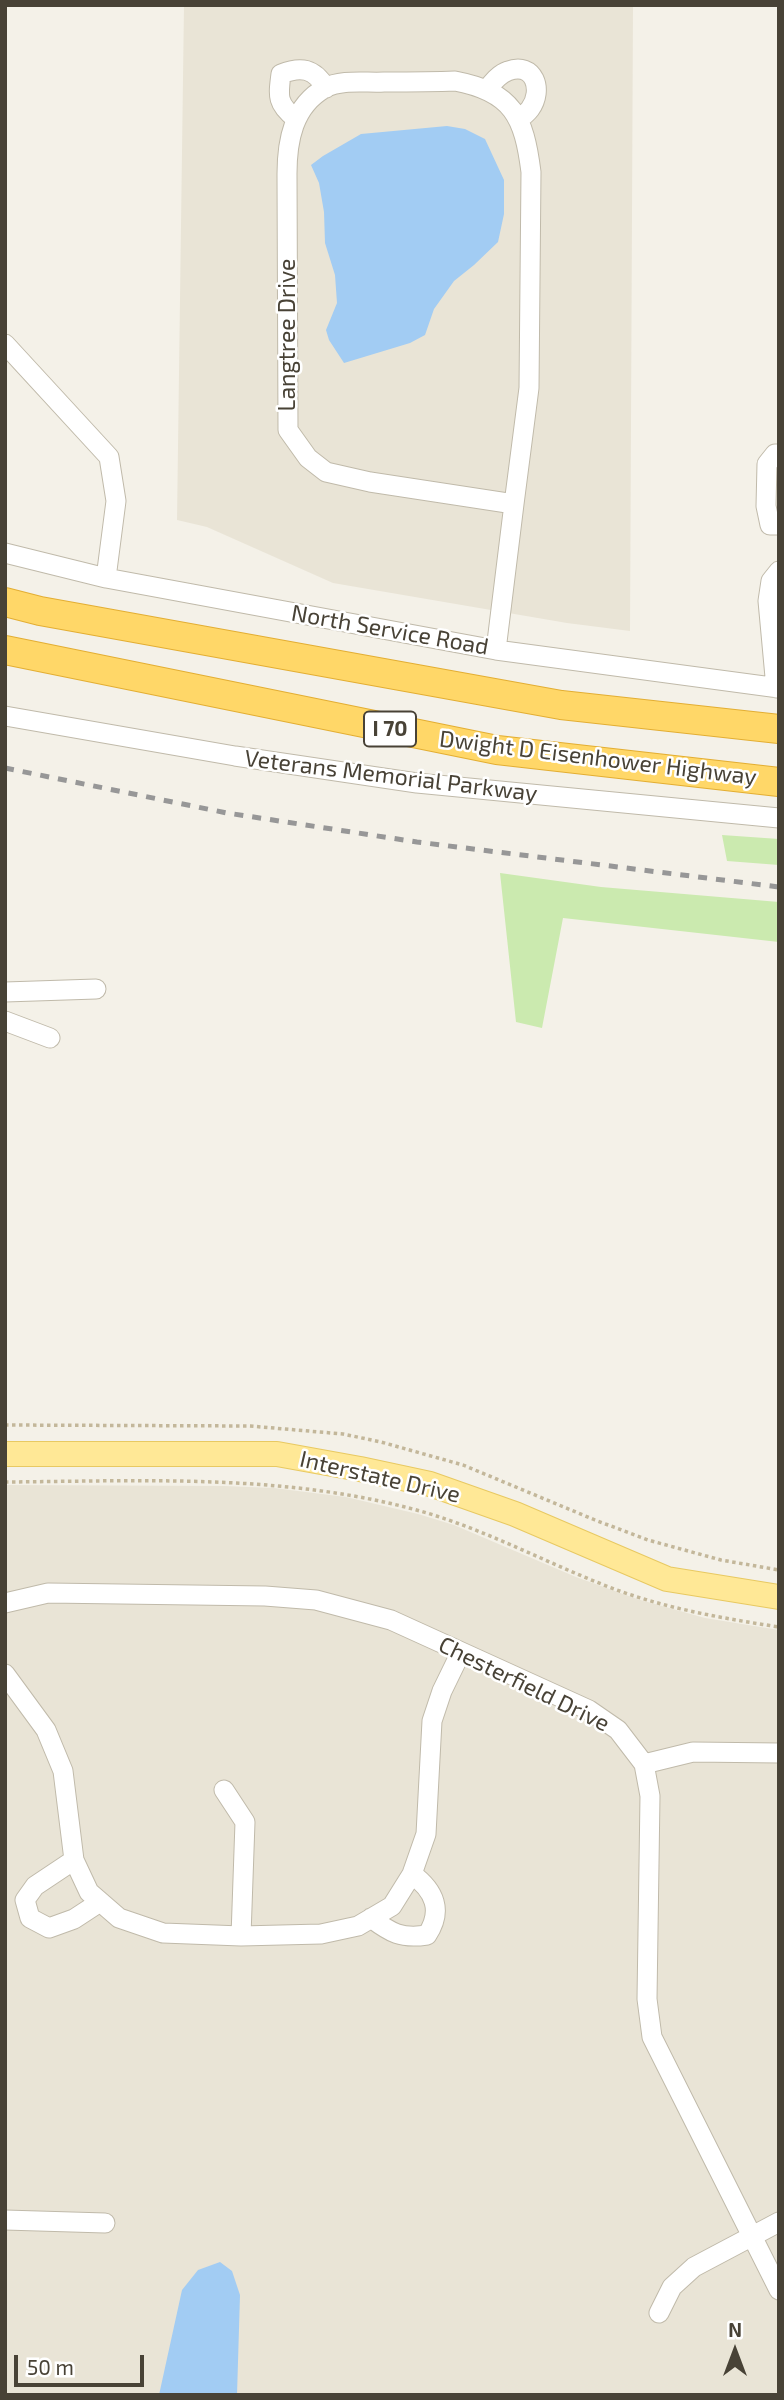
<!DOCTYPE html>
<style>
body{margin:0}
#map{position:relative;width:784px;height:2400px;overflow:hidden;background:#f4f1e8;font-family:"Exo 2",sans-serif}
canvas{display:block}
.frame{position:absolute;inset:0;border:7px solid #484236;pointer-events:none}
.north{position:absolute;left:700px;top:2316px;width:70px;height:70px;-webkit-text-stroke:5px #fff;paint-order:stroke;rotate:0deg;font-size:19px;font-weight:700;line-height:28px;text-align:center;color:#484236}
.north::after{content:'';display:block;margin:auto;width:24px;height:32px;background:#484236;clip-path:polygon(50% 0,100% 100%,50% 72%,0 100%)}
.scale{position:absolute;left:14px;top:2355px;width:130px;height:32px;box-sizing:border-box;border:4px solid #484236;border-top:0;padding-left:9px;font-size:21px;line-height:24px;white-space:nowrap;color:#484236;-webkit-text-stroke:5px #fff;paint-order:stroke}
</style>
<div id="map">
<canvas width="784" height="2400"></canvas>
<div class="frame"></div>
<div class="north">N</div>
<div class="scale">50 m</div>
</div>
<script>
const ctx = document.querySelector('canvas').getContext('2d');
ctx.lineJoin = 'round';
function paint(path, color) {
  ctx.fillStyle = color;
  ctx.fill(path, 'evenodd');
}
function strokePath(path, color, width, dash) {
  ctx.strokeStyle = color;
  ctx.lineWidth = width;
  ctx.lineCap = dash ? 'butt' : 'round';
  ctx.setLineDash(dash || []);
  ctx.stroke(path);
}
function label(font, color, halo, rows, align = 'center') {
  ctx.font = font + ' "Exo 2",sans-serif';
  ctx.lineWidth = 5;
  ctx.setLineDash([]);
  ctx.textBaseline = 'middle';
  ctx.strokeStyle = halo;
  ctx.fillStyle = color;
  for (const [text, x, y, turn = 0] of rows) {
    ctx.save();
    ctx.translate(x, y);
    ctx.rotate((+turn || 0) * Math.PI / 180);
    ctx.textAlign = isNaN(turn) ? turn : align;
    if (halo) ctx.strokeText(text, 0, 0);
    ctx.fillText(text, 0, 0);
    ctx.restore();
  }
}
const residential = new Path2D(`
 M184 5H633L630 631 567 623 333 583 207 527 177 520Z
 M5 1485 224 1486 274 1488 346 1497 418 1514 454 1525 576 1577 637 1599 705 1618 779 1630V2395H5Z`);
const green = new Path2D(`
 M722 835 779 839V865L727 861Z
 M500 873 601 887 779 902V942L563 918 542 1028 516 1022Z`);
const water = new Path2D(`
 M447 126 465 129 485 139 504 180V214L498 242 474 265 454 281 434 309 425 335 410 343 344 363 329 340 326 330 337 303 335 275 325 243 324 212 319 183 311 165 323 156 361 134Z
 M220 2262 232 2271 240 2295 237 2395H159L182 2290 198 2270Z`);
const path = new Path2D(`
 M5 1425 250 1426 343 1434 381 1442 463 1465 595 1520 648 1540 721 1560 779 1570
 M5 1482C146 1481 290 1473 427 1513 490 1532 547 1563 609 1587 663 1608 721 1618 779 1627`);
const minor = new Path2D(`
 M455 81C513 92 524 117 531 172L529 388 514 504 370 482 326 472 308 458 288 430 287 174C287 141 293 106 325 88 341 79 366 83 384 82 408 82 432 82 455 81Z
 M487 89C493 82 499 74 508 71 534 61 544 90 530 109 527 113 522 117 518 120
 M296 119C277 104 278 97 281 74 301 66 314 68 326 88
 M5 344 109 457 116 501 106 578
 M779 454H775L767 464 766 506 770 525H779
 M5 553 106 578 496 650 779 688
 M496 650 514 504
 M776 688 768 601 771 581 779 571
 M5 716 235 756 417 783 779 818
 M5 992 96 989
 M5 1021 50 1038
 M5 1603 48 1593 265 1596 316 1600 391 1620 589 1710 618 1730 644 1764 650 1796 647 1999 652 2037 779 2290
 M5 1674 46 1730 63 1771 74 1860 89 1892 119 1918 163 1933 241 1936 321 1934 358 1926 392 1906 412 1874 426 1834 432 1721 442 1691 461 1652
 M644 1764 693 1752 779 1753
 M224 1790 245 1822 241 1936
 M74 1860 35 1886 25 1900 30 1918 49 1928 74 1919 100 1902
 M371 1918C391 1933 401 1939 427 1935 443 1911 435 1891 412 1874
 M5 2220 105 2223
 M659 2313 672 2287 694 2267 779 2222`);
const major = new Path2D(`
 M5 1454H277L360 1469 430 1484 515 1514 667 1579 779 1597`);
const highway = new Path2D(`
 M5 602 40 611 561 705 779 729
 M5 650 497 750 779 782`);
const rail = new Path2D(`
 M5 768 227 813 417 842 779 887`);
const shields = [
 [390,729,52]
];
const shieldNames = [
 ["I 70",390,729]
];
const streetNames = [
 ["Langtree Drive",287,335,-90],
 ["North Service Road",390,630,10],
 ["Dwight D Eisenhower Highway",598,758,7],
 ["Veterans Memorial Parkway",391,776,7],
 ["Interstate Drive",380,1477,13],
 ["Chesterfield Drive",524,1684,26]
];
paint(residential, '#e9e4d6');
paint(green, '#cbeaaf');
paint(water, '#a2ccf3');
strokePath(minor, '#c0baaa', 21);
strokePath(major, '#e8c962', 26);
strokePath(highway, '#e3ae33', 30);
strokePath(path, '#c3b79a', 3.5, [3.5, 3.5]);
strokePath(minor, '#fff', 19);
strokePath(major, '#ffe896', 24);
strokePath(highway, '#ffd768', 28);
strokePath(rail, '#979797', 5, [9, 9]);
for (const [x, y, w] of shields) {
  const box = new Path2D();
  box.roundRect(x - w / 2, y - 17.5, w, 35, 5);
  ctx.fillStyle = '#fff';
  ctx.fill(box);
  strokePath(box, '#484236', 2);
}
label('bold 21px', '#484236', null, shieldNames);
label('23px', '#484236', '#fff', streetNames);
</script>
